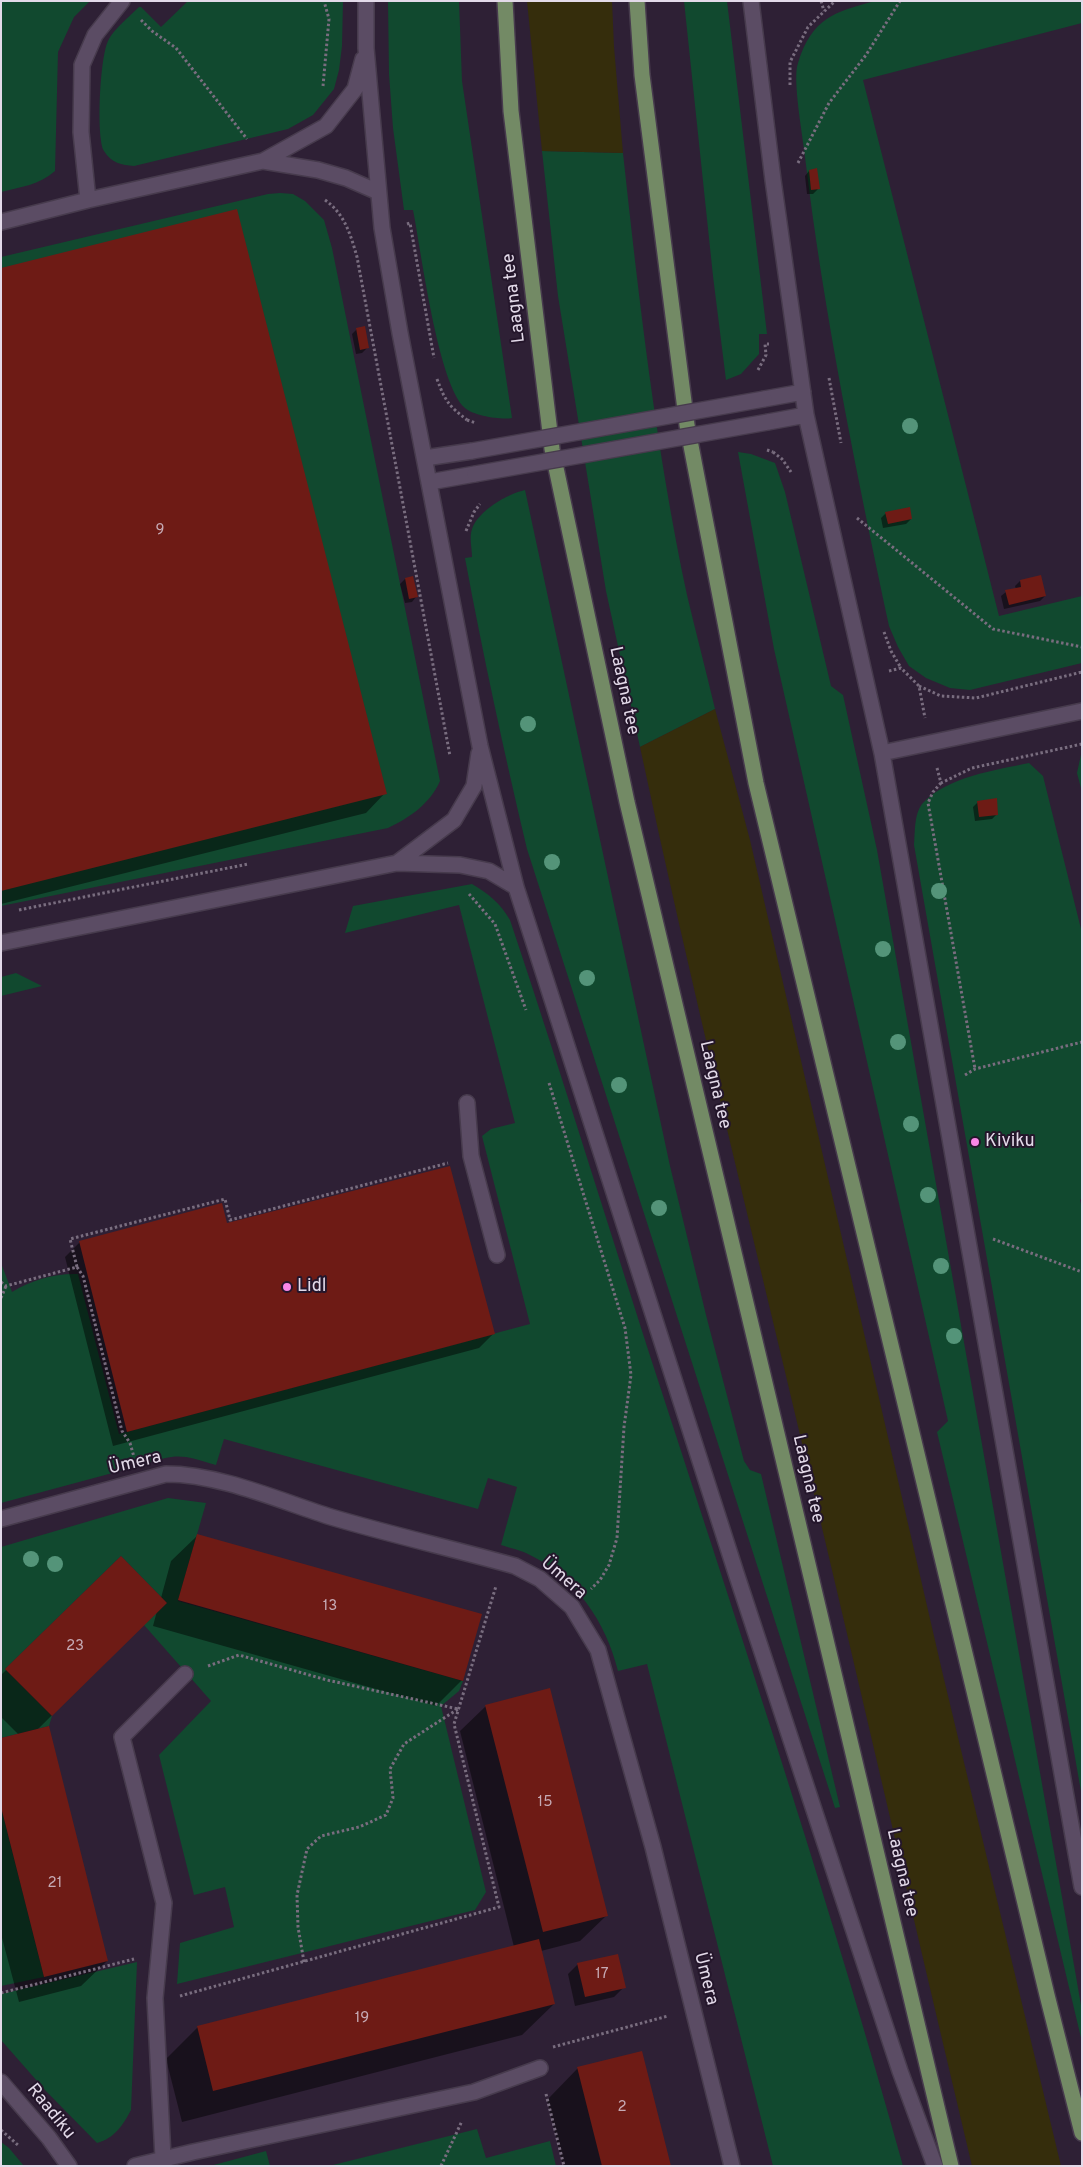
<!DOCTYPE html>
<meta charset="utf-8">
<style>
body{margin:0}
#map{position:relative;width:1083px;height:2167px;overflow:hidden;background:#2e2035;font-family:Overpass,sans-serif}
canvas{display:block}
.frame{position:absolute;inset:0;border:2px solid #e3dae9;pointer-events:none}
</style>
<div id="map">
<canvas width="1083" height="2167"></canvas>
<div class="frame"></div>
</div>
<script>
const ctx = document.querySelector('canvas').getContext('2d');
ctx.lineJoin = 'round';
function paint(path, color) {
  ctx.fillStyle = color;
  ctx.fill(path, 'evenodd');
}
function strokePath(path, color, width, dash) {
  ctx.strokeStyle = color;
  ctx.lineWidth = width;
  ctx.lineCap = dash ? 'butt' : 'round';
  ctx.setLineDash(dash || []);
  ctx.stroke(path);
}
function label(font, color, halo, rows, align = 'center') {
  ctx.font = font + ' Overpass,sans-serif';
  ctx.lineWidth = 4;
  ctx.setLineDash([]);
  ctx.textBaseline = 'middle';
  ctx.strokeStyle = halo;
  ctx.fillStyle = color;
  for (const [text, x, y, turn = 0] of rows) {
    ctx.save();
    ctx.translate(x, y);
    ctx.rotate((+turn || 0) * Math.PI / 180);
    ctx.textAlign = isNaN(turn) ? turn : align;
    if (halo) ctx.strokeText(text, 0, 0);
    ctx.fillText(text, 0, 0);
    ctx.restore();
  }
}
const green = new Path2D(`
 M1 1H90L74 17 58 52 55 171C39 185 21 187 1 192Z
 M188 1H343L342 46 339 70 334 89 313 115 288 129 134 166C122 165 111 163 104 151 96 137 100 57 108 41 113 30 130 16 139 7H141L161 27Z
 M388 1H459L462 81 512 418C501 420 474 416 465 408 438 385 421 250 413 210H404L393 128 389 74Z
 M684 1H727L767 334H759V354L741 374 726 380 713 276Z
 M875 1H1082V23L863 80 999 616 1082 596V663L970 690 950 688 926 678 909 666 898 647 889 626C856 471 824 315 805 157 803 137 792 79 798 63 812 18 834 12 875 1Z
 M542 151 623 153C639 300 656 449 687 595 696 633 706 671 715 709L640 747 606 591 558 296Z
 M280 193 293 194 305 201 324 220 332 248 440 781C430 804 409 818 388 828L1 906V257L268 194Z
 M738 452 751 454 775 463 785 492 831 686 843 695 877 850 1074 1965 1082 2011V2042L937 1432 948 1421 774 649Z
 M525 490 670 1166 706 1315 744 1461 750 1470 761 1474 840 1807 835 1808 527 849C504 752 483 655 465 558L472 557C472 548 469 537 472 529 478 511 507 494 525 490Z
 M1082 750V792L1077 773Z
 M1029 763 1043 776 1082 933V1198L1080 1200 1082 1209V1797L914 845C915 833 914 814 922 804 946 777 996 770 1029 763Z
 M472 884C489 894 500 903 510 920 565 1084 615 1249 669 1414 750 1663 833 1913 903 2166H773L647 1664 618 1671C606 1622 576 1578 530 1555 521 1550 510 1548 501 1545L517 1487 488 1478 478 1509 224 1439 216 1465C184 1456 179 1452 146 1464L1 1503V1263L12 1292C31 1280 56 1273 78 1274L119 1434 530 1324 482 1136 491 1129 515 1123 459 905 345 933 353 906Z
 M16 973 42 986 1 996V977Z
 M168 1498 206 1503 178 1601 463 1681 459 1691 441 1706 486 1892 475 1910 177 1984 180 1943 234 1927 225 1887 194 1895 159 1755 211 1701 144 1625 167 1603 121 1556 5 1669 52 1716 49 1726 1 1738V1547Z
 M1 1807 44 1977 1 1986Z
 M137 1962 131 2110C123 2125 115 2138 97 2143L45 2090 1 2040V1994Z
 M477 2129 486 2158 550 2141 556 2166H329Z
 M1 2142 9 2148 24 2166H1Z
 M266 2151 270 2166H210Z`);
const sand = new Path2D(`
 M527 1H612L614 47 623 153 542 151Z
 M715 709 750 840 943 1675 1061 2166H972C916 1931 862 1695 806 1460 750 1223 691 986 640 747Z`);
const shadow = new Path2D(`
 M809 171 818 189 813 194H807L805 176Z
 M1 270 385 793 366 813 1 904Z
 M357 329 367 348 362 353 356 354 352 334Z
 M886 513 911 519 906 524 883 528 881 518Z
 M412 578 416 597 412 602 405 603 400 584 405 579Z
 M1020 581 1045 596 1040 601 1004 609 1001 596 1006 592 1016 589 1015 586Z
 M978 802 997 814 992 819 975 821 973 807Z
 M227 1225 494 1333 479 1348 113 1446 65 1257 80 1242Z
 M197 1536 462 1680 436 1706 153 1626 157 1611 36 1731 107 1961 81 1986 19 2002 1 1934V1740L19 1735 1 1717V1675L121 1558 161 1598 171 1561Z
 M486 1706 606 1916 580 1941 541 1951 554 2004 522 2035 182 2122 166 2059 198 2027 514 1947 460 1731Z
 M578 1964 624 1987 614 1997 575 2006 568 1974Z
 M578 2068 670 2166H563L547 2100Z`);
const building = new Path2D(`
 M817 168 820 189 811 190 809 170Z
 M237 209 387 794 1 891V268Z
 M365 326 369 348 360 350 356 328Z
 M910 507 912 519 888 524 885 512Z
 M1041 575 1046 596 1009 605 1005 590 1021 587 1020 580Z
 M413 576 418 597 409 599 405 578Z
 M997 798 998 815 979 817 977 801Z
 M450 1166 495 1334 127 1432 79 1241 222 1203 227 1223Z
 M197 1534 482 1614 463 1681 178 1600Z
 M121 1556 167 1603 52 1716 5 1669Z
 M550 1688 608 1916 543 1932 485 1705Z
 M49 1726 108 1961 44 1977 1 1807V1738Z
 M539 1939 555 2004 213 2091 197 2026Z
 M618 1954 626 1988 585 1997 577 1963Z
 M642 2051 671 2166H602L577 2067Z`);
const path = new Path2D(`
 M821 1 824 11
 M141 20 152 31 176 48 247 139
 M790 85V62L808 27 835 1
 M323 86 329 19 324 1
 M798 163 829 103 866 55 900 1
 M325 200C345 214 351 236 357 257L450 756
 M407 224 410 223 434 358
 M758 370 766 355 765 344H769
 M829 378 841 443
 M437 379C445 401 449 406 467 420
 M773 452 782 459 791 472
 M857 518 993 629 1082 647
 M466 531 474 512 480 504
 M884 632 891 651 901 668
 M889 671 901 668 919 686 925 718
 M919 686 941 696 976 698 1082 672
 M937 768 941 783 972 768 1082 744
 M941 783 933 792 928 803 975 1069
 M469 894 495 924 526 1010
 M19 910 248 864
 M965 1075 975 1069 1082 1042
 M549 1083 625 1328 631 1375 624 1427 617 1538 609 1565 600 1580 591 1589
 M993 1239 1082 1272
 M77 1267 83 1276 122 1431 130 1443 134 1457
 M1 1282 6 1286 77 1267 70 1239 225 1199 230 1220 448 1163
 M1 1298 6 1286
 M208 1666 239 1655 327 1680 458 1709
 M304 1962 298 1927 297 1895 307 1849 321 1836 359 1827 386 1815 393 1798 390 1769 404 1744 458 1709
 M1 1993 134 1959
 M180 1996 499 1907 454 1724 496 1586
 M553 2047 668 2016
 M546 2094 564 2166
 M1 2130 19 2146
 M441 2166 462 2121`);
const minor = new Path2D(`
 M366 1V48L382 228 400 333 480 746 516 887 737 1576 900 2071 935 2166
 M751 1 773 180 806 415 882 753 1082 1887
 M263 161 318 170 346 178 378 192
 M88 200 81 132 82 65 95 35 122 1
 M1 222 88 200 263 161 326 126 355 89 363 59
 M764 399 803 392
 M768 422 806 415
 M425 458 472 451
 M430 482 475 474
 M882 753 1082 711
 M397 863 454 820 474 786 479 753
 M1 943 397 863 460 865 489 871 516 887
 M467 1103 471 1156 497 1255
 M1 1519 166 1474C220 1474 280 1501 331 1517 392 1535 454 1549 515 1566L540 1579 572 1607 598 1650 653 1847 732 2166
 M1 2082 49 2138 69 2166
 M163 2158 155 1998 164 1903 122 1737 185 1674
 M135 2166 193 2152 474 2092 540 2068`);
const major = new Path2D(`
 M505 1 511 111 552 449 627 802 951 2166
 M637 1 642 75 687 425 756 783 1047 1995 1082 2133`);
const pathBridge = new Path2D(`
 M467 420 476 423
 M767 450 773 452`);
const minorBridge = new Path2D(`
 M472 451 764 399
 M475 474 768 422`);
const trees = [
 [910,426],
 [528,724],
 [552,862],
 [939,891],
 [883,949],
 [587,978],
 [898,1042],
 [619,1085],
 [911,1124],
 [928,1195],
 [659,1208],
 [941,1266],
 [954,1336],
 [31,1559],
 [55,1564]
];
const markers = [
 [975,1142,5,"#fa87e7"],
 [287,1287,5,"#fa87e7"]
];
const numberNames = [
 ["9",160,531],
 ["13",330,1607],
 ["23",75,1647],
 ["15",545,1803],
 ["21",55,1884],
 ["17",602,1975],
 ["19",362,2019],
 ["2",622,2108]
];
const streetNames = [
 ["Laagna tee",515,298,-97],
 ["Laagna tee",623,691,78],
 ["Laagna tee",714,1085,77],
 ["Ümera",135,1464,-13],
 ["Laagna tee",807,1479,77],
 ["Ümera",563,1579,41],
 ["Laagna tee",901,1873,77],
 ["Ümera",705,1979,76],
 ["Raadiku",50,2112,51]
];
const poiNames = [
 ["Kiviku",985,1142],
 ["Lidl",297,1287]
];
paint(green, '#11492f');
paint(sand, '#352d0c');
paint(shadow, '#0007');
paint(building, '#6e1b15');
strokePath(minor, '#473b4d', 18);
strokePath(major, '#473b4d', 18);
strokePath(path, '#796d7f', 3, [2.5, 2.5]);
strokePath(minor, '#5b4c64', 15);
strokePath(major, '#738a65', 15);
strokePath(minorBridge, '#473b4d', 18, []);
strokePath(pathBridge, '#796d7f', 3, [2.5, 2.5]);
strokePath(minorBridge, '#5b4c64', 15);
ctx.fillStyle = '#549479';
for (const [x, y] of trees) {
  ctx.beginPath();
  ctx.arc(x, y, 8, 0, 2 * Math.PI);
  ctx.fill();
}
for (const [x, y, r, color] of markers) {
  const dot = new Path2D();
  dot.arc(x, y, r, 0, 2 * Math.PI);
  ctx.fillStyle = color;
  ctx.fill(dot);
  strokePath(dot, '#24162b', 2);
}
label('15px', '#c6aab4', null, numberNames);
label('18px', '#e3dae9', '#24162b', streetNames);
label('18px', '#e3dae9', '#24162b', poiNames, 'left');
</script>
